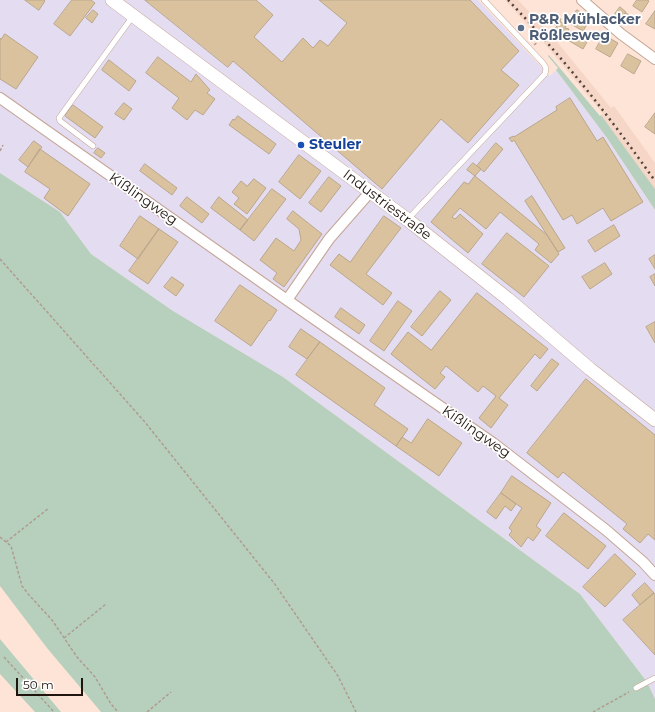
<!DOCTYPE html>
<meta charset="utf-8">
<style>
body{margin:0}
#map{position:relative;width:655px;height:712px;overflow:hidden;background:#fee4d6;font-family:Montserrat,sans-serif}
canvas{display:block}
.scale{position:absolute;left:16px;top:678px;width:67px;height:18px;box-sizing:border-box;border:2px solid #1f140e;border-top:0;padding-left:5px;font-size:12px;line-height:14px;white-space:nowrap;color:#1f140e;-webkit-text-stroke:3px #fff;paint-order:stroke}
</style>
<div id="map">
<canvas width="655" height="712"></canvas>
<div class="scale">50 m</div>
</div>
<script>
const ctx = document.querySelector('canvas').getContext('2d');
ctx.lineJoin = 'round';
function paint(path, color) {
  ctx.fillStyle = color;
  ctx.fill(path, 'evenodd');
}
function strokePath(path, color, width, dash) {
  ctx.strokeStyle = color;
  ctx.lineWidth = width;
  ctx.lineCap = dash ? 'butt' : 'round';
  ctx.setLineDash(dash || []);
  ctx.stroke(path);
}
function label(font, color, halo, rows, align = 'center') {
  ctx.font = font + ' Montserrat,sans-serif';
  ctx.lineWidth = 3.5;
  ctx.setLineDash([]);
  ctx.textBaseline = 'middle';
  ctx.strokeStyle = halo;
  ctx.fillStyle = color;
  for (const [text, x, y, turn = 0] of rows) {
    ctx.save();
    ctx.translate(x, y);
    ctx.rotate((+turn || 0) * Math.PI / 180);
    ctx.textAlign = isNaN(turn) ? turn : align;
    if (halo) ctx.strokeText(text, 0, 0);
    ctx.fillText(text, 0, 0);
    ctx.restore();
  }
}
const built = new Path2D(`
 M505 0H518L553 37 611 108 614 106 655 163V189L601 115 603 114 600 110 545 44Z`);
const industrial = new Path2D(`
 M0 0H478L550 76 556 70 607 138 655 210V699L647 682 580 594 283 377 173 311 91 254 60 212 0 173Z`);
const green = new Path2D(`
 M549 55 600 116 601 115 655 189V210L607 138 556 70 558 68 548 56Z
 M0 173 60 212 91 254 173 311 283 377 580 594 647 682 655 699V712H101L47 648 0 586Z
 M0 639 61 712H35L0 674Z`);
const building = new Path2D(`
 M25 0H44L45 1 39 10Z
 M72 0H91L95 3 70 36 54 24Z
 M145 0H256L273 15 254 37 282 62 303 38 313 48 320 40 328 46 347 23 319 0H470L519 51 501 70 519 85 468 143 441 119 382 189 233 61 228 67Z
 M637 0H647L649 1 642 12 633 6Z
 M620 7 626 12 622 18 615 14Z
 M93 10 98 14 92 23 86 18Z
 M577 10 591 18 583 31 569 23Z
 M655 11V29L646 24Z
 M626 13 632 17 628 24 621 19Z
 M558 17 561 19 560 21 566 26 565 28 569 29 565 36 559 31V30L555 28 557 26 554 24Z
 M571 32 587 42 583 49 566 39Z
 M5 34 38 57 16 89 0 79V38L1 39Z
 M604 35 618 43 610 57 596 49Z
 M628 54 641 61 634 74 621 66Z
 M158 57 191 82 196 74 210 90 207 93 215 99 203 115 195 110 187 120 172 108 179 98 146 73Z
 M109 60 136 81 129 91 102 70Z
 M570 98 597 141 603 137 643 202 611 221 603 208 577 224 572 215 563 220 514 140 512 142 509 138 514 136V137L557 110 556 107Z
 M124 103 132 109 124 120 115 114Z
 M73 105 103 127 95 138 65 116Z
 M655 113V134L645 127Z
 M238 116 276 144 269 154 229 125 233 119 234 120Z
 M34 141 42 147 28 167 19 160Z
 M496 143 503 149 484 172 477 166Z
 M98 148 105 153 101 158 94 153Z
 M40 149 90 184 68 216 44 198 50 189 25 172Z
 M299 155 321 171 300 199 279 182Z
 M473 163 481 169 475 176 467 170Z
 M145 164 177 188 172 195 140 171Z
 M475 176 547 235 559 254 551 263 535 250 539 244 500 212 486 229 460 208 452 217 455 219 460 214 483 234 468 253 431 222 464 182 468 184Z
 M329 177 341 186 321 212 309 203Z
 M254 179 266 188 247 214 234 204 239 198 232 192 241 181 247 186Z
 M272 189 286 199 254 241 240 230Z
 M532 196 565 248 558 252 525 201Z
 M187 197 209 214 202 223 180 206Z
 M219 197 248 220 240 230 211 208Z
 M293 211 322 234 284 287 273 279 277 273 260 260 276 238 294 251 301 240 299 229 287 219Z
 M140 216 159 229 138 259 120 246Z
 M384 216 401 228 366 274 392 293 383 305 330 265 339 254 350 262Z
 M614 225 620 236 595 252 588 241Z
 M159 229 178 242 148 284 129 271Z
 M507 233 549 266 524 297 482 264Z
 M655 255V269L649 259Z
 M605 263 612 274 590 289 582 277Z
 M655 274V286L650 277Z
 M172 277 184 285 176 296 164 287Z
 M240 285 277 310 270 321 269 320 251 346 215 321Z
 M440 291 451 300 422 336 411 327Z
 M477 293 548 349 540 359 535 354 499 398 508 405 491 428 479 418 496 396 483 386 478 392 446 366 440 373 445 377 435 389 391 354 408 332 431 350Z
 M398 301 412 311 384 351 370 341Z
 M341 308 365 325 359 334 335 317Z
 M655 322V343L646 327Z
 M301 329 320 342 307 359 289 347Z
 M320 342 385 388 374 405 408 429 396 446 296 375Z
 M552 359 559 364 537 391 531 386Z
 M586 379 655 435V540L648 534 640 543 623 529 627 524 563 472 558 478 527 453Z
 M428 419 462 443 439 476 396 446 402 437 411 443Z
 M512 476 551 503 536 526 541 530 533 541 528 537 521 547 509 535 512 531 509 528 522 508 501 493Z
 M501 493 516 504 511 511 505 506 496 519 487 512Z
 M564 513 606 546 588 569 546 536Z
 M615 554 636 574 605 607 583 587Z
 M645 583 654 593 640 605 632 595Z
 M654 593 655 594V655L623 620Z`);
const path = new Path2D(`
 M534 45 538 42
 M0 151 3 145
 M0 259 144 421 274 583 338 676 356 712
 M0 537 11 546 22 586 29 595 52 620 77 657 95 677 111 704 118 712
 M6 542 49 508
 M64 638 106 604
 M4 657 54 712
 M147 712 171 692
 M593 712 629 692`);
const service = new Path2D(`
 M93 146 60 121 59 118 133 16
 M408 219 545 74 546 68 543 63 484 0
 M636 688 655 678`);
const minor = new Path2D(`
 M582 0 621 34 655 59
 M0 98 287 300 493 443 606 530 643 562 655 575
 M287 300 329 239 371 191`);
const tertiary = new Path2D(`
 M112 0 408 220 508 299 590 369 655 420`);
const rail = new Path2D(`
 M508 0C562 56 610 117 655 181`);
const markers = [
 [521,28,4,"#5c6f8a"],
 [301,145,4,"#1a4fb4"]
];
const serviceNames = [
 ["P&R Mühlacker",529,20],
 ["Rößlesweg",529,36]
];
const transitNames = [
 ["Steuler",309,145]
];
const streetNames = [
 ["Kißlingweg",143,199,35],
 ["Industriestraße",387,205,37],
 ["Kißlingweg",476,432,35]
];
paint(built, '#f6d6c6');
paint(industrial, '#e4dcf1');
paint(green, '#b7d0bd');
paint(building, '#dbc29f');
strokePath(building, '#baa78c', 1);
strokePath(service, '#c5a696', 6);
strokePath(minor, '#c5a696', 12);
strokePath(tertiary, '#c5a696', 14);
strokePath(path, '#af9b8f', 1.5, [3, 2]);
strokePath(service, '#fff', 5);
strokePath(minor, '#fff', 10);
strokePath(tertiary, '#fff', 13);
strokePath(rail, '#51423a', 2.5, [2, 4]);
for (const [x, y, r, color] of markers) {
  const dot = new Path2D();
  dot.arc(x, y, r, 0, 2 * Math.PI);
  ctx.fillStyle = color;
  ctx.fill(dot);
  strokePath(dot, '#fff', 1.5);
}
label('bold 14px', '#4e5e75', '#fff', serviceNames, 'left');
label('bold 14px', '#164399', '#fff', transitNames, 'left');
label('14px', '#1f140e', '#fff', streetNames);
</script>
